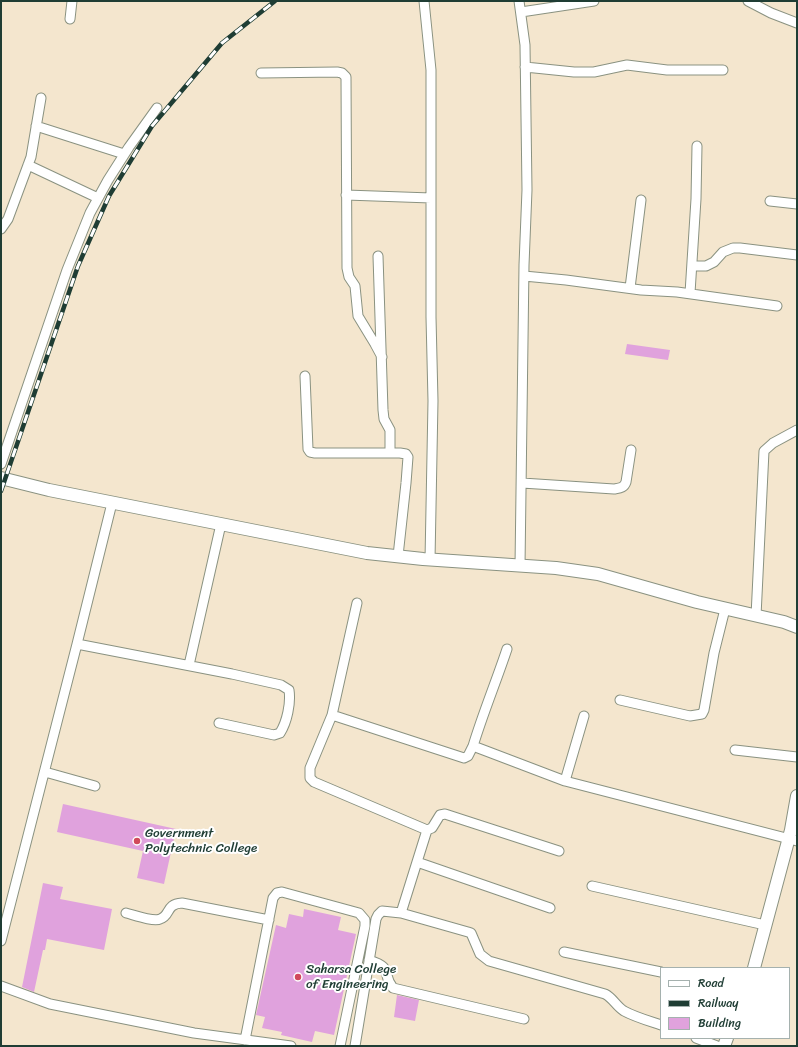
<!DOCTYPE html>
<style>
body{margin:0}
#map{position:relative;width:798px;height:1047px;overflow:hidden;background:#f4e6ce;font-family:Sriracha,sans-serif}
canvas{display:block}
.frame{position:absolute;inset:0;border:2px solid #1f3d34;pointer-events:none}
.legend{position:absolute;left:660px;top:967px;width:130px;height:72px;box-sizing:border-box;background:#fff;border:1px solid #a5b1ae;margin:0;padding:5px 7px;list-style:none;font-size:12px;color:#1f3d34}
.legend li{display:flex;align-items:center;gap:8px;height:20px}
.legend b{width:20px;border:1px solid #a5b1ae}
</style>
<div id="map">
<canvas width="798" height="1047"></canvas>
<div class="frame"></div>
<ul class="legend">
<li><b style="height:5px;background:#fff"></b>Road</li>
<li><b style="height:5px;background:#1f3d34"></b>Railway</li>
<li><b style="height:11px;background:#e0a2dd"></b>Building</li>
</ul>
</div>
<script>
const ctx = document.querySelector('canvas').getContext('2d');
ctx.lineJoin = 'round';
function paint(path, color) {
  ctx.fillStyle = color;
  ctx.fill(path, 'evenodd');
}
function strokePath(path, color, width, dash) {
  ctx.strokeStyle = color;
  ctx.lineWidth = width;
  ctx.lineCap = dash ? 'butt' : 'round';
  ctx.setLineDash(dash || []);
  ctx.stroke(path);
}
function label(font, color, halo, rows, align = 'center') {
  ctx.font = font + ' Sriracha,sans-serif';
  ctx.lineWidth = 4;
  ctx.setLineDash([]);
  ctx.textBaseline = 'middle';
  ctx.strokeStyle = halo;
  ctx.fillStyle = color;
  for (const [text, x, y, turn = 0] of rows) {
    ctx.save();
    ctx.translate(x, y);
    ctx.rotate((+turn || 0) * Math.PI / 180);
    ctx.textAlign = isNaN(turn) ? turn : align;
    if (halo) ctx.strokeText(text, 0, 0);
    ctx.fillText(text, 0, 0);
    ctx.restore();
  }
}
const building = new Path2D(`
 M627 344 670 350 668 360 625 354Z
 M63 804 176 829 164 884 137 878 143 851 57 832Z
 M43 883 63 887 60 899 112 909 104 950 47 939 45 950H43L34 992 22 987Z
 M304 909 341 917 338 930 356 934 334 1035 315 1031 312 1042 281 1035 282 1032 262 1028 265 1017 256 1015 276 925 286 928 289 914 303 917Z
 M397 995 419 1000 415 1021 394 1017Z`);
const minor = new Path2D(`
 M424 1 431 70V317L433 401 430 560
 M519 1 525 45 527 190 524 265 520 566
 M748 1 771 13 797 23
 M521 12 594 1
 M70 19 72 1
 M525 67 574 72H594L627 65 667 70H723
 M261 73 337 72 342 73 346 77 347 268 349 277 355 286 358 316 375 344 382 357
 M36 126 124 154
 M28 165 98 198
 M346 195 431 198
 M770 201 797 204
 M1 229 8 219 31 157 41 98
 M378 256 383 410 384 419 390 430V453
 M692 266H706L714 262 723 252 733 248H740L797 255
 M524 276 566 280 641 290 677 292 777 306
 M630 288 641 200
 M690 293 696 199 697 146
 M305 376 308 449 310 452 315 453H400L406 454 408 457 406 483 398 556
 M1 464 67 270 90 213 108 180 129 147 157 108
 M522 483 614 489C620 488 624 488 626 482L631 450
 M357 603 332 715 310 768V778L314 782 427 830 432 828 440 815 445 814 559 851
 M756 616 764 451 773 443 797 430
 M77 644 232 674 281 685 289 690C291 703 287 722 280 733L274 735 219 723
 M189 665 221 524
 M620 700 690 716 702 714 704 710 714 653 725 609
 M332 715 464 758 468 756 473 746 565 781 797 841
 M473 746C483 713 496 682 507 649
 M735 750 797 757
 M45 772 95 786
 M565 781 584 716
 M417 862 550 908
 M592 886 765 925
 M126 913C134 915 154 922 160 919 171 916 165 904 182 903L269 920
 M401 913 427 830
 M1 941 77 644 112 503
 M564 952 661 972
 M369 960C394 968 381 973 393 988L524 1019
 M1 986 50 1004 194 1033 291 1046
 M696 1038 717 1046
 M245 1040 273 898 277 893 282 892 359 913 365 920V926L340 1046
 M355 1046 376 919 378 915 382 911 401 913 468 932 471 933 480 954 489 961 605 994C613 998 616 1006 624 1011 635 1017 649 1021 661 1025`);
const major = new Path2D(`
 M1 478 49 490 367 553 423 559 556 568 598 574 697 602 784 622 797 627
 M754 968 791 830 797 796
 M724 1046 727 1038`);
const rail = new Path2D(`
 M1 491 78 266 109 196 152 126 222 43 275 1`);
const markers = [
 [137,841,4,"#d1495b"],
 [298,977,4,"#d1495b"]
];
const poiNames = [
 ["Government",145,834],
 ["Polytechnic College",145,849],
 ["Saharsa College",306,970],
 ["of Engineering",306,985]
];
paint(building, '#e0a2dd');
strokePath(minor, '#8a9281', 11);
strokePath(major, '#8a9281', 14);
strokePath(minor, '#fff', 9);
strokePath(major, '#fff', 12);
strokePath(rail, '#1f3d34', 4.5);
strokePath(rail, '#fff', 3, [9]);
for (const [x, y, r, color] of markers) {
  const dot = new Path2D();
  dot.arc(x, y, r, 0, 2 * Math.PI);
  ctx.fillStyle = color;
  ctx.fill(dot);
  strokePath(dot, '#fff', 1.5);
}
label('13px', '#1f3d34', '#fff', poiNames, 'left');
</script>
